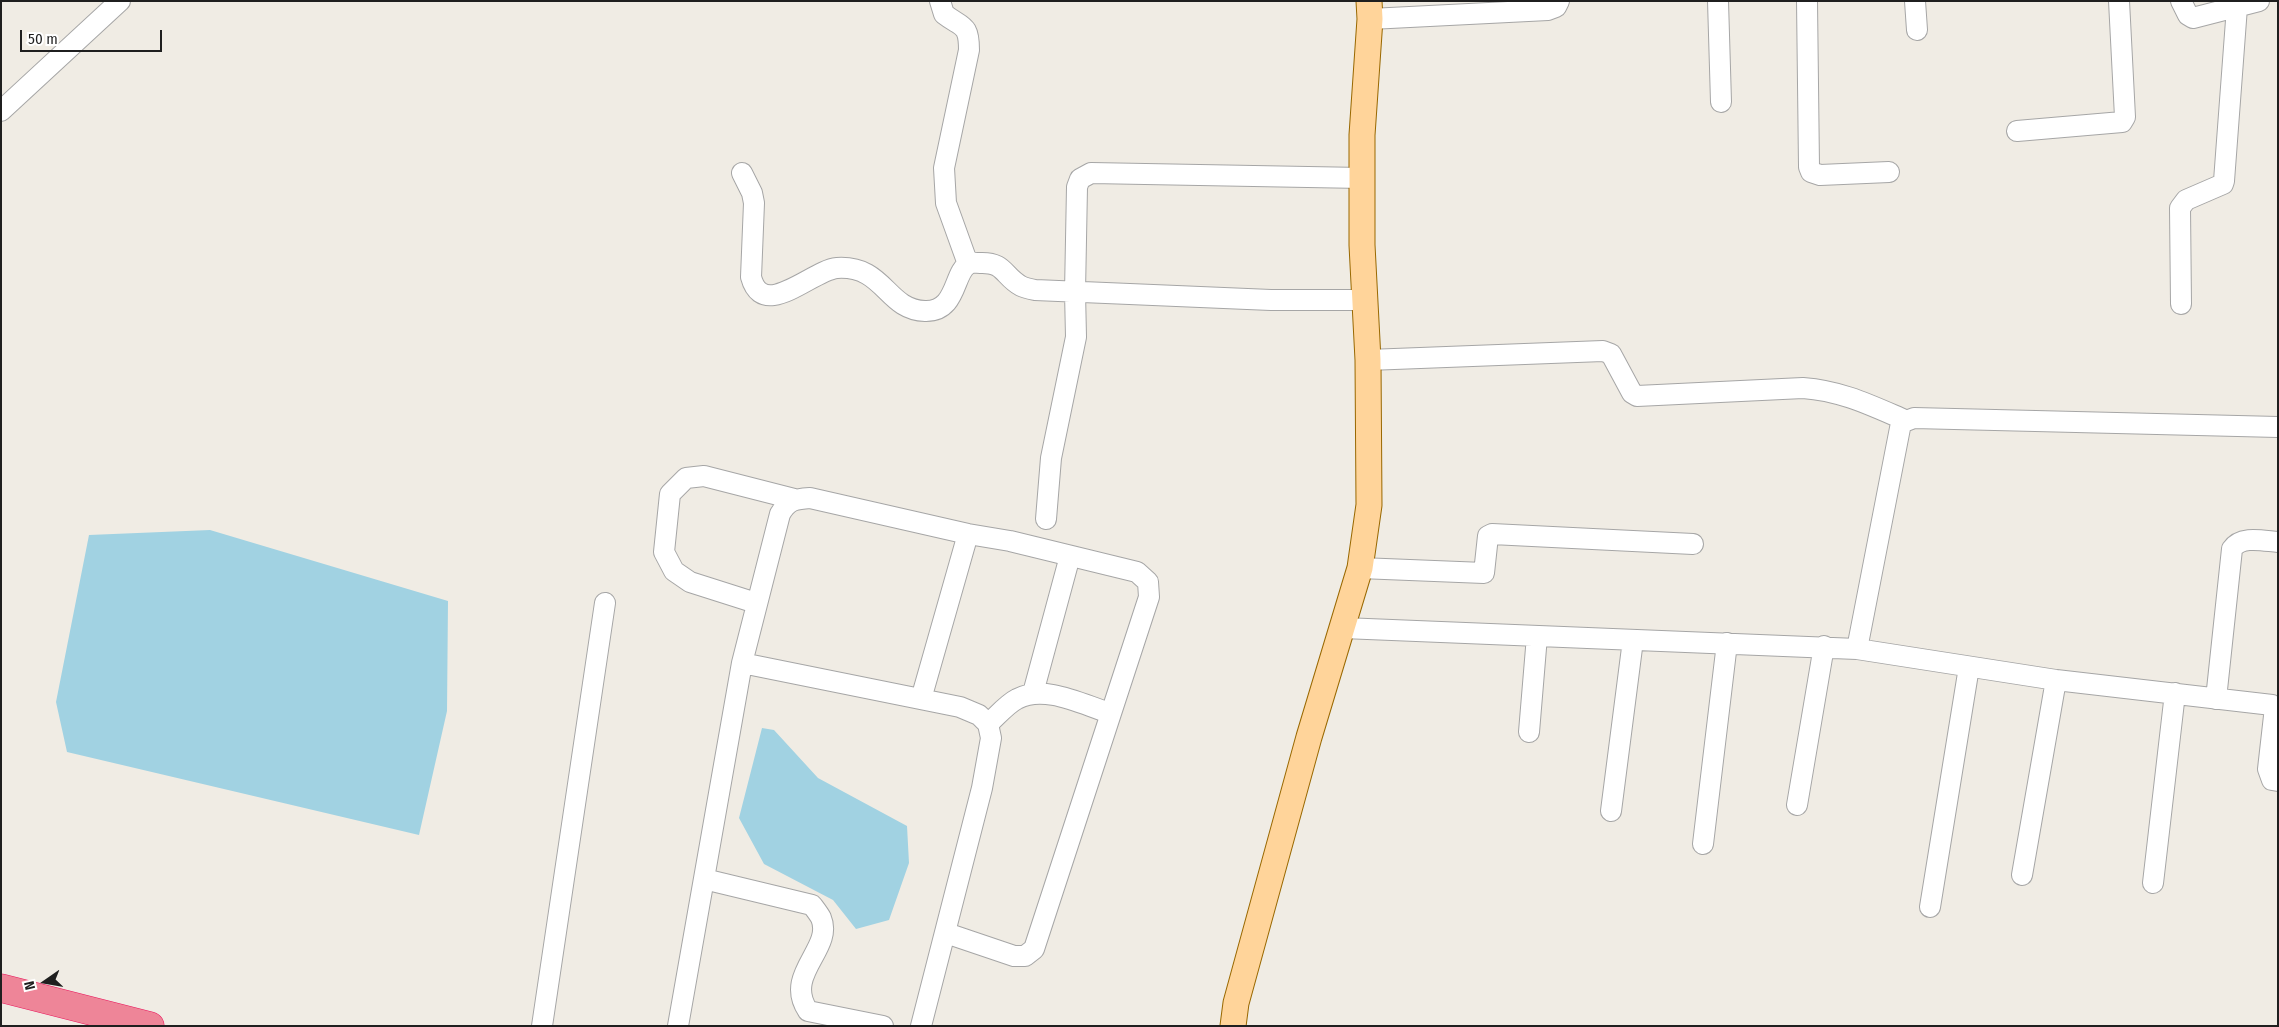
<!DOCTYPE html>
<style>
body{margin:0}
#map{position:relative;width:2279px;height:1027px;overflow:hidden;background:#f0ece4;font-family:"Fira Sans Condensed",sans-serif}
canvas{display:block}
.frame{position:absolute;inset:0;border:2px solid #1f1f1f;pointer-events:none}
.north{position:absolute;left:20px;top:957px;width:50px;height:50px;-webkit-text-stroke:4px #fff;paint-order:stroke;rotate:257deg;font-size:14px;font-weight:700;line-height:20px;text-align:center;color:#1f1f1f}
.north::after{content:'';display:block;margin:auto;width:18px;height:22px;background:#1f1f1f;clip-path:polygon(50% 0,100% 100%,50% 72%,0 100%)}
.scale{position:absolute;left:20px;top:30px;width:142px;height:22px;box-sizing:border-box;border:2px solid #1f1f1f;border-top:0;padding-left:6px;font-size:15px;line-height:18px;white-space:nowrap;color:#1f1f1f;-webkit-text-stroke:4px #fff;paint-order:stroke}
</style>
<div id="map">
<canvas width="2279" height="1027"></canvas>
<div class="frame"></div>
<div class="north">N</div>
<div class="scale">50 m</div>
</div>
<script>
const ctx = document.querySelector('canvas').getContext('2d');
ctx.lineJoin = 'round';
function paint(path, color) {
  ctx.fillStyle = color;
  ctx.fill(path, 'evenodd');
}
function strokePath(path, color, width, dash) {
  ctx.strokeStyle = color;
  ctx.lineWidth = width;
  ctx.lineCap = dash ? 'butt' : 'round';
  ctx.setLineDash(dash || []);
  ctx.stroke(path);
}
const water = new Path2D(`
 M210 530 448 601 447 711 419 835 67 752 56 702 89 535Z
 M762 728 774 730 818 778 907 826 909 863 889 920 856 929 833 900 764 864 739 818Z`);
const minor = new Path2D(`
 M940 1 944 14C962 28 969 23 969 50L944 168 946 203 968 264
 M1718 1 1721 102
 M1807 1 1809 167 1811 172 1820 175 1889 172
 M1915 1 1917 30
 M2181 1 2188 15 2193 18 2259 1
 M1370 19 1548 10 1556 7 1559 1
 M1 111 120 1
 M2017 131 2122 122 2125 117 2119 1
 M742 173 752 193 754 203 751 277C763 322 812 270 837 268 885 265 886 310 925 311 958 312 953 271 969 264 972 262 976 263 980 263 1005 262 1003 276 1021 286 1025 288 1030 289 1035 290L1271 300H1365
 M2181 304 2180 208 2186 200 2223 184 2224 181 2237 7
 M1368 360 1603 351 1611 354 1632 393 1637 396 1803 388C1842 391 1870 405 1905 420
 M1046 519 1051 458 1076 337 1075 292 1077 187 1080 179 1091 173 1362 178
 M1360 568 1484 573 1488 536 1492 534 1693 544
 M756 603 690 582 674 571 664 552 670 494 686 478 704 476 794 499
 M1343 628 1857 649 1901 423 1914 418 2278 427
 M1857 649 2056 680 2272 705 2275 707 2268 769 2272 780 2278 781
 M742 663 960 707 979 715 988 724 991 738 982 788 921 1026
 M1033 693 1070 556
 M921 699 968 534
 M2216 699 2232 549C2241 535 2264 541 2278 542
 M988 724C997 716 1007 704 1017 699 1045 684 1083 705 1110 713
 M1529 732 1537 636
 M1797 805 1824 646
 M1611 811 1633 640
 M1703 844 1727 643
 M2022 875 2056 680
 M704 879 812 905C815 909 819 914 821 918 834 949 783 974 808 1011L883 1026
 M2153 883 2175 693
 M1930 907 1969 667
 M542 1026 605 603
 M678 1026 742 663 780 514C788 500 795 499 810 498L968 534 1010 541 1137 572 1148 582 1149 597 1034 949 1025 956H1014L946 933`);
const major = new Path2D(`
 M1233 1026 1236 1003 1309 737 1360 568 1369 505 1368 360 1362 245V135L1370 19 1369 1`);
const highway = new Path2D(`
 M1 988 150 1026`);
paint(water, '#a1d2e2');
strokePath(minor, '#a6a6a6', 22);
strokePath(major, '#996800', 27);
strokePath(highway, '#e9165d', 29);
strokePath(minor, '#fff', 20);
strokePath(major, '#ffd49a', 25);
strokePath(highway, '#ee8598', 28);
</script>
